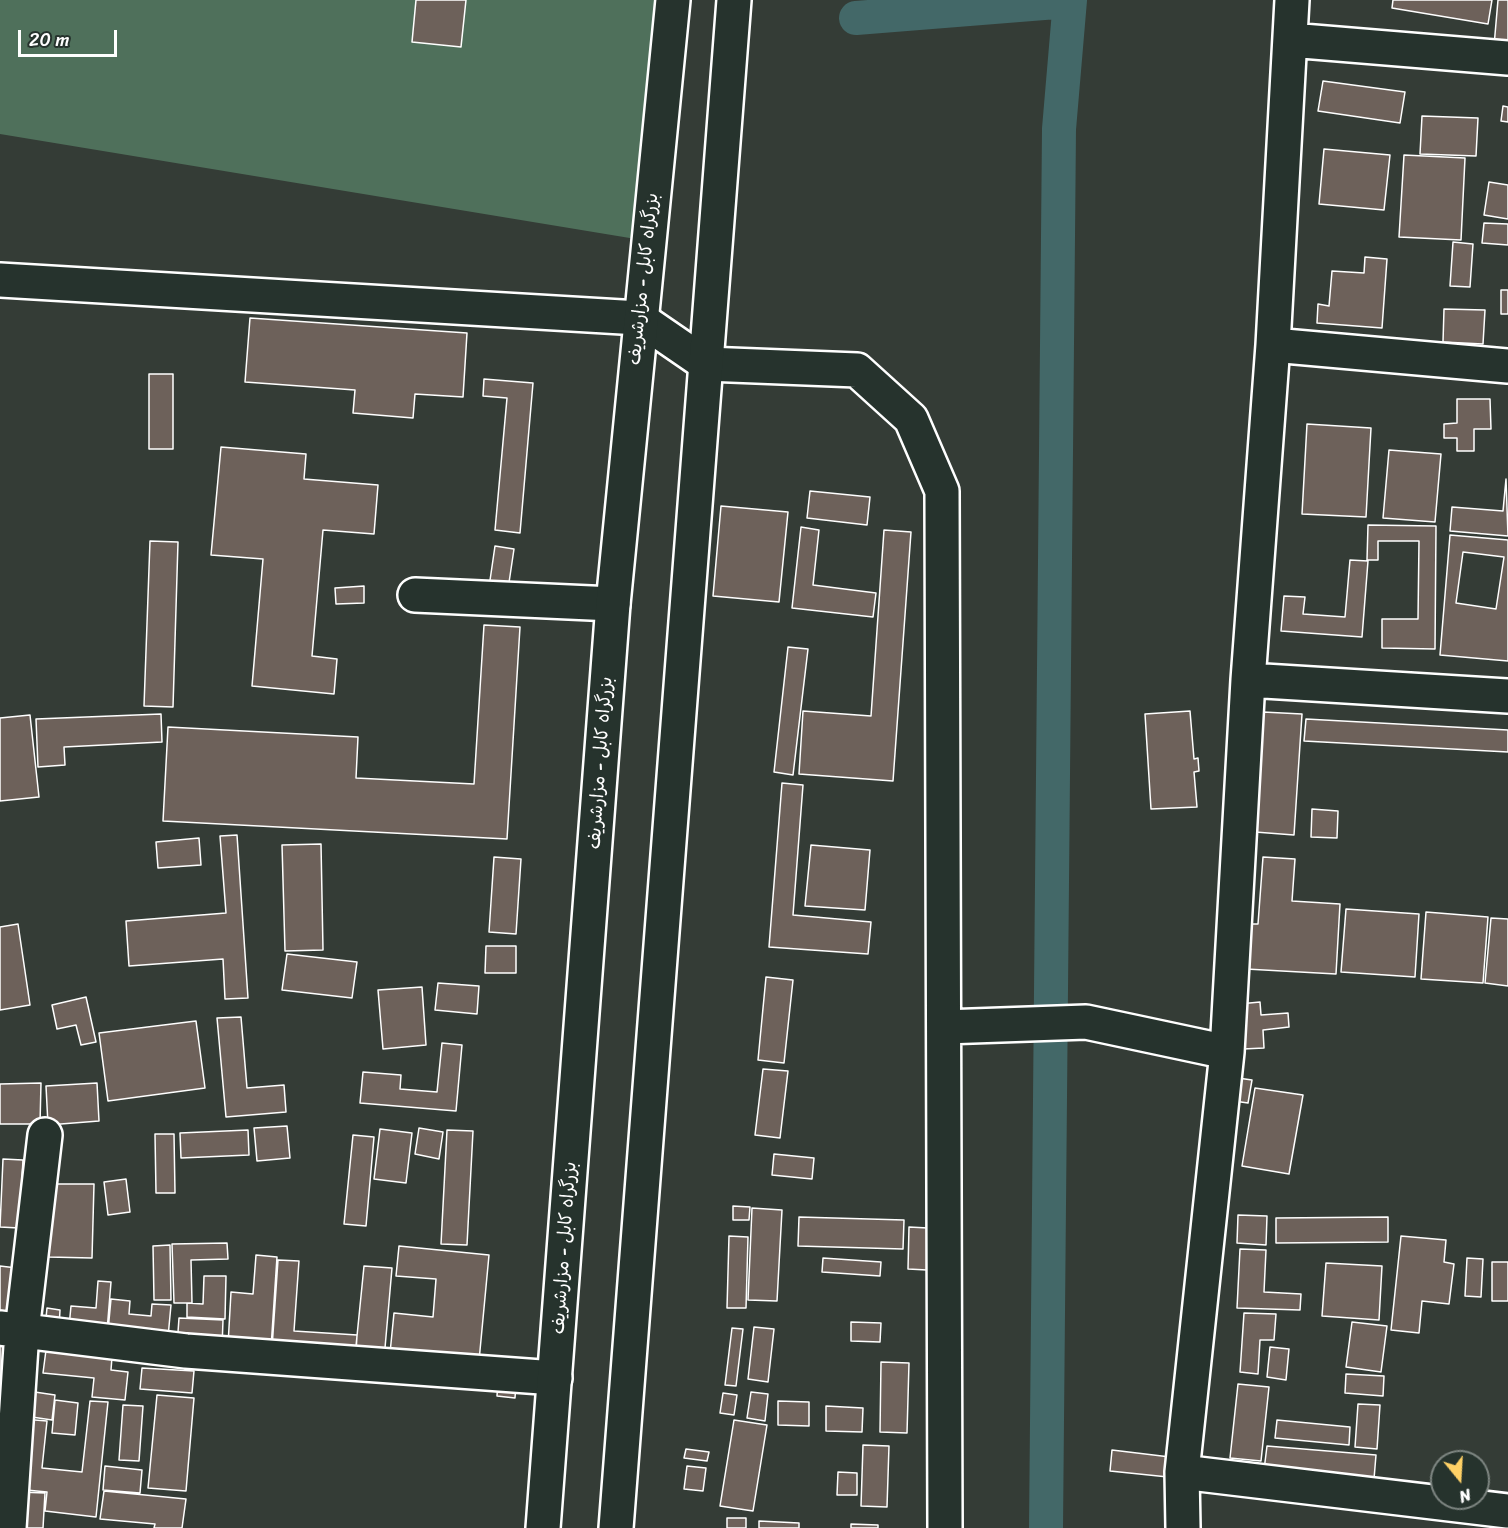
<!DOCTYPE html>
<meta charset="utf-8">
<style>
body{margin:0}
#map{position:relative;width:1508px;height:1528px;overflow:hidden;background:#343c36;font-family:Sriracha,sans-serif}
canvas{display:block}
.north{position:absolute;left:1430px;top:1450px;width:60px;height:60px;box-sizing:border-box;background:#26332d;border:2px solid #7d8581;border-radius:50%;rotate:162deg;font-size:16px;font-weight:700;line-height:24px;text-align:center;color:#fff}
.north::after{content:'';display:block;margin:auto;width:21px;height:27px;background:#ffd166;clip-path:polygon(50% 0,100% 100%,50% 72%,0 100%)}
.scale{position:absolute;left:18px;top:30px;width:99px;height:27px;box-sizing:border-box;border:3px solid #fff;border-top:0;padding-left:8px;font-size:18px;line-height:21px;white-space:nowrap;color:#fff;-webkit-text-stroke:4px #26332d;paint-order:stroke}
</style>
<div id="map">
<canvas width="1508" height="1528"></canvas>
<div class="north">N</div>
<div class="scale">20 m</div>
</div>
<script>
const ctx = document.querySelector('canvas').getContext('2d');
ctx.lineJoin = 'round';
function paint(path, color) {
  ctx.fillStyle = color;
  ctx.fill(path, 'evenodd');
}
function strokePath(path, color, width, dash) {
  ctx.strokeStyle = color;
  ctx.lineWidth = width;
  ctx.lineCap = dash ? 'butt' : 'round';
  ctx.setLineDash(dash || []);
  ctx.stroke(path);
}
function label(font, color, halo, rows, align = 'center') {
  ctx.font = font + ' Sriracha,"Playpen Sans Arabic",sans-serif';
  ctx.lineWidth = 4.5;
  ctx.setLineDash([]);
  ctx.textBaseline = 'middle';
  ctx.strokeStyle = halo;
  ctx.fillStyle = color;
  for (const [text, x, y, turn = 0] of rows) {
    ctx.save();
    ctx.translate(x, y);
    ctx.rotate((+turn || 0) * Math.PI / 180);
    ctx.textAlign = isNaN(turn) ? turn : align;
    if (halo) ctx.strokeText(text, 0, 0);
    ctx.fillText(text, 0, 0);
    ctx.restore();
  }
}
const green = new Path2D(`
 M0 0H674L660 243 0 134Z`);
const canal = new Path2D(`
 M856 18 1069 1
 M1046 1528 1059 129 1070 0`);
const building = new Path2D(`
 M416 0H466L461 47 412 42Z
 M1393 0H1492L1488 24 1392 8Z
 M1498 0H1508V48L1494 46Z
 M1323 81 1405 92 1400 123 1318 111Z
 M1503 106 1508 107V122L1501 121Z
 M1422 116 1478 118 1476 156 1420 154Z
 M1324 149 1390 155 1384 210 1319 204Z
 M1404 155 1465 158 1461 240 1399 237Z
 M1489 182 1508 185V219L1484 215Z
 M1484 223 1508 224V245L1482 243Z
 M1453 242 1473 244 1470 287 1450 286Z
 M1365 257 1387 259 1382 328 1317 323 1318 304 1329 306 1332 271 1364 273Z
 M1501 290H1508V314H1501Z
 M1444 309 1485 310 1483 344 1443 342Z
 M250 318 467 333 463 397 415 394 413 418 353 413 355 390 245 382Z
 M149 374H173V449H149Z
 M484 379 533 383 520 533 495 530 507 398 483 396Z
 M1457 399H1490L1491 429H1474V451H1457V438H1444V424L1457 423Z
 M1307 424 1371 428 1366 517 1302 514Z
 M221 447 306 454 304 479 378 485 374 534 323 530 312 656 337 659 334 694 252 686 263 559 211 555Z
 M1389 450 1441 454 1435 522 1383 518Z
 M1506 479 1508 536 1450 531 1452 507 1503 511Z
 M810 491 870 497 867 525 807 518Z
 M721 506 788 512 779 602 713 596Z
 M1368 525 1436 526 1435 649 1382 648V619H1418L1419 541H1378V560H1367Z
 M801 527 819 530 813 585 876 593 873 617 792 608Z
 M884 530 911 532 893 781 799 774 803 711 871 716Z
 M1450 535 1508 540V661L1440 655ZM1463 552 1504 557 1496 609 1456 603Z
 M150 541 178 542 173 707 144 706Z
 M495 546 514 549 507 596 488 594Z
 M1350 560 1368 561 1362 637 1281 631 1284 596 1305 597 1303 614 1345 617Z
 M364 586V603L336 604 335 588Z
 M484 625 520 627 507 839 163 821 168 727 358 737 356 778 474 784Z
 M788 647 808 649 793 775 774 772Z
 M1190 711 1194 759 1198 758 1199 771 1194 772 1197 807 1151 809 1145 714Z
 M1263 712 1302 714 1294 835 1255 832Z
 M161 714 162 742 64 747 65 765 38 767 36 719Z
 M30 715 39 797 0 801V718Z
 M1306 719 1508 730V752L1304 741Z
 M782 783 803 785 793 915 871 922 868 954 769 947Z
 M1312 809 1338 811 1337 838 1311 837Z
 M237 835 248 998 225 999 223 959 129 966 126 921 226 913 220 836Z
 M199 838 201 865 158 868 156 842Z
 M321 844 323 950 285 951 282 845Z
 M811 845 870 850 865 910 805 906Z
 M494 857 521 859 516 934 489 932Z
 M1263 857 1295 859 1292 901 1340 904 1336 974 1246 969 1249 924H1258Z
 M1346 909 1419 914 1415 977 1341 972Z
 M1426 912 1488 917 1483 983 1421 979Z
 M1491 918 1508 919V986L1485 983Z
 M18 924 30 1005 0 1010V927Z
 M486 946H516V973H485Z
 M287 954 357 962 352 998 282 990Z
 M766 977 793 980 784 1063 758 1060Z
 M438 983 479 986 477 1014 435 1010Z
 M422 987 426 1045 383 1049 378 990Z
 M86 997 96 1042 81 1045 76 1025 57 1029 52 1005Z
 M1260 1002 1261 1015 1288 1013 1289 1027 1263 1030 1264 1048 1243 1049 1239 1004Z
 M241 1017 247 1088 284 1085 286 1112 226 1117 217 1018Z
 M196 1021 205 1088 108 1101 99 1033Z
 M442 1043 462 1045 456 1111 360 1103 363 1072 401 1075 400 1089 437 1092Z
 M763 1069 788 1071 780 1138 755 1135Z
 M1231 1077 1252 1080 1248 1103 1227 1100Z
 M41 1083 40 1124H0V1084Z
 M97 1083 99 1121 48 1125 46 1086Z
 M1255 1088 1303 1095 1289 1174 1242 1166Z
 M287 1126 290 1158 257 1161 254 1128Z
 M419 1128 443 1132 439 1159 415 1154Z
 M380 1129 412 1133 406 1183 374 1179Z
 M248 1130 249 1155 181 1158 180 1133Z
 M447 1130 473 1131 467 1245 441 1244Z
 M155 1134H174L175 1193H156Z
 M353 1135 374 1137 366 1226 344 1224Z
 M774 1154 814 1158 812 1179 772 1175Z
 M3 1159 23 1160 19 1228 0 1227Z
 M126 1179 130 1212 108 1215 104 1182Z
 M50 1184H94L92 1258 48 1257Z
 M733 1206 750 1207 749 1220H733Z
 M752 1208 782 1210 777 1301 748 1300Z
 M1238 1215 1267 1216 1266 1245 1237 1243Z
 M799 1217 904 1220 903 1249 798 1246Z
 M1388 1217V1242L1276 1243V1218Z
 M909 1227 928 1228 927 1270 908 1269Z
 M729 1236 748 1237 746 1308H727Z
 M1401 1236 1446 1240 1444 1262 1454 1264 1449 1304 1422 1301 1419 1333 1391 1330Z
 M227 1243 228 1259 191 1260 192 1303H174L172 1244Z
 M170 1245 171 1300H154L153 1246Z
 M399 1246 489 1255 479 1361 390 1353 394 1313 433 1317 436 1279 396 1276Z
 M1240 1249 1266 1250 1264 1292 1301 1294 1300 1310 1237 1308Z
 M256 1255 277 1257 271 1348 228 1345 231 1292 253 1294Z
 M823 1258 881 1262 880 1276 822 1272Z
 M1467 1258 1483 1259 1481 1297 1465 1296Z
 M278 1260 299 1261 294 1331 357 1335 356 1353 272 1348Z
 M1492 1262H1508V1301H1492Z
 M1326 1263 1382 1266 1379 1320 1322 1316Z
 M0 1266 25 1269 21 1313 0 1311Z
 M364 1266 392 1268 385 1348 356 1346Z
 M204 1276H226L225 1319 187 1317V1303L203 1304Z
 M98 1281 111 1282 107 1331 69 1327 71 1306 96 1308Z
 M111 1299 130 1301 129 1314 151 1316 152 1304 171 1305 168 1337 108 1331Z
 M47 1308 60 1310 59 1328 45 1327Z
 M1244 1313 1276 1314 1274 1340H1260L1258 1374 1240 1372Z
 M179 1318 223 1320 222 1348 177 1346Z
 M851 1322 881 1323 880 1342 851 1341Z
 M1352 1322 1387 1326 1381 1372 1346 1367Z
 M754 1327 774 1329 768 1382 748 1379Z
 M732 1328 743 1329 736 1386 725 1385Z
 M0 1344 15 1346 0 1444Z
 M1270 1347 1289 1349 1286 1380 1267 1377Z
 M46 1350 112 1357 111 1370 128 1372 125 1400 92 1397 94 1378 43 1373Z
 M881 1362 909 1363 907 1433 880 1432Z
 M142 1368 194 1371 192 1393 140 1389Z
 M1346 1374 1384 1376 1383 1396 1345 1393Z
 M498 1381 516 1383 515 1398 497 1396Z
 M1238 1384 1269 1387 1261 1461 1230 1458Z
 M28 1391 55 1395 52 1420 25 1416Z
 M751 1392 768 1394 765 1421 747 1418Z
 M723 1393 737 1395 734 1415 720 1413Z
 M157 1395 194 1398 186 1491 148 1488Z
 M55 1400 78 1403 75 1435 52 1433Z
 M90 1401 108 1402 96 1517 45 1511 47 1492 16 1489 23 1419 47 1421 42 1468 82 1472Z
 M778 1401 809 1402V1426L778 1425Z
 M1358 1404 1380 1405 1377 1449 1355 1447Z
 M123 1405 143 1406 139 1461 119 1460Z
 M826 1406 863 1408 862 1432 826 1431Z
 M734 1420 767 1425 753 1511 720 1506Z
 M1277 1420 1350 1427 1349 1445 1275 1438Z
 M863 1445 889 1446 887 1507 861 1506Z
 M1267 1446 1376 1455 1374 1479 1264 1470Z
 M686 1449 709 1452 707 1461 684 1458Z
 M1112 1450 1170 1457 1168 1477 1110 1471Z
 M105 1466 142 1470 140 1493 103 1490Z
 M687 1466 706 1468 703 1491 684 1489Z
 M838 1472 857 1473V1495H837Z
 M104 1491 186 1499 182 1528H154L155 1524 100 1519Z
 M19 1492 45 1493 43 1528H17Z
 M727 1518H746V1528H727Z
 M759 1521 799 1523V1528H759Z
 M851 1524 878 1525V1528H851Z`);
const street = new Path2D(`
 M1290 40 1508 58
 M0 280 639 318 706 364 857 370 911 419 942 491 945 1528
 M1273 345 1508 366
 M415 595 613 604
 M1248 680 1508 696
 M944 1027 1086 1022 1227 1052
 M0 1328 186 1351 555 1378
 M1182 1472 1508 1511
 M9 1528 22 1331 45 1135
 M1183 1528 1182 1472 1227 1052 1248 680 1273 345 1292 0`);
const highway = new Path2D(`
 M543 1528 613 604 673 0
 M616 1528 734 0`);
const streetNames = [
 ["بزرگراه کابل - مزارشریف",644,279,-84],
 ["بزرگراه کابل - مزارشریف",601,763,-86],
 ["بزرگراه کابل - مزارشریف",565,1248,-86]
];
paint(green, '#4f705b');
strokePath(canal, '#436868', 34);
paint(building, '#6d615a');
strokePath(building, '#fff', 1.5);
strokePath(street, '#fff', 38);
strokePath(highway, '#fff', 38);
strokePath(street, '#26332d', 33);
strokePath(highway, '#26332d', 33);
label('18px', '#fff', '#26332d', streetNames);
</script>
